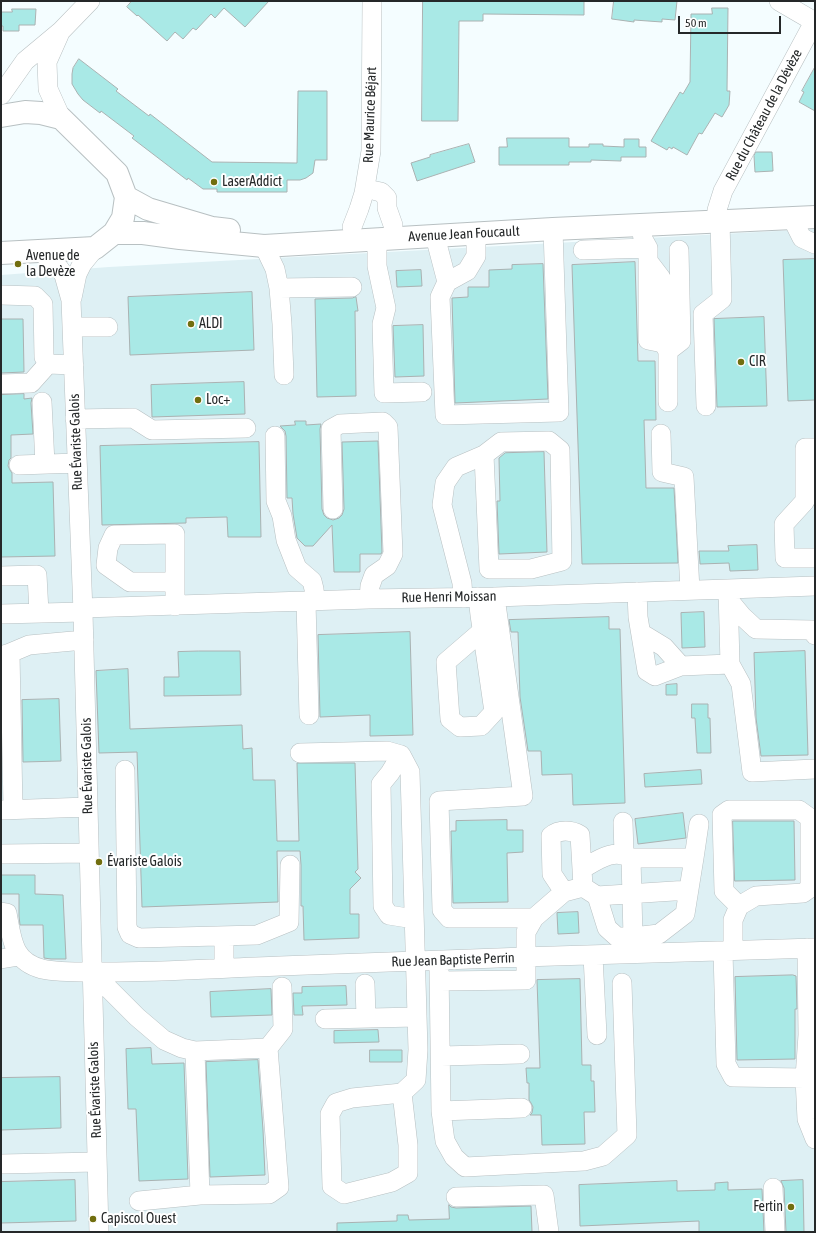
<!DOCTYPE html>
<meta charset="utf-8">
<style>
body{margin:0}
#map{position:relative;width:816px;height:1233px;overflow:hidden;background:#f4fdff;font-family:"Asap Condensed",sans-serif}
canvas{display:block}
.frame{position:absolute;inset:0;border:2px solid #252829;pointer-events:none}
.scale{position:absolute;left:678px;top:16px;width:103px;height:18px;box-sizing:border-box;border:2px solid #252829;border-top:0;padding-left:5px;font-size:12px;line-height:14px;white-space:nowrap;color:#252829;-webkit-text-stroke:3px #fff;paint-order:stroke}
</style>
<div id="map">
<canvas width="816" height="1233"></canvas>
<div class="frame"></div>
<div class="scale">50 m</div>
</div>
<script>
const ctx = document.querySelector('canvas').getContext('2d');
ctx.lineJoin = 'round';
function paint(path, color) {
  ctx.fillStyle = color;
  ctx.fill(path, 'evenodd');
}
function strokePath(path, color, width, dash) {
  ctx.strokeStyle = color;
  ctx.lineWidth = width;
  ctx.lineCap = dash ? 'butt' : 'round';
  ctx.setLineDash(dash || []);
  ctx.stroke(path);
}
function label(font, color, halo, rows, align = 'center') {
  ctx.font = font + ' "Asap Condensed",sans-serif';
  ctx.lineWidth = 4;
  ctx.setLineDash([]);
  ctx.textBaseline = 'middle';
  ctx.strokeStyle = halo;
  ctx.fillStyle = color;
  for (const [text, x, y, turn = 0] of rows) {
    ctx.save();
    ctx.translate(x, y);
    ctx.rotate((+turn || 0) * Math.PI / 180);
    ctx.textAlign = isNaN(turn) ? turn : align;
    if (halo) ctx.strokeText(text, 0, 0);
    ctx.fillText(text, 0, 0);
    ctx.restore();
  }
}
const built = new Path2D(`
 M815 229V1232H1V275L109 267Z`);
const building = new Path2D(`
 M132 1H269L245 27 224 8 215 18 211 14 196 30 193 28 183 39 175 32 167 41 138 15 137 16 127 7Z
 M423 1H584V15L483 14V21H459L458 121H422Z
 M614 1H677L675 20 662 19V22L634 20V22L612 19Z
 M712 8H728L727 91H730L729 105 722 117 715 113 702 134 699 133 687 155 673 147 672 149 669 147 667 150 651 141 680 92 683 94 690 82 691 14H712Z
 M12 9H36L35 25H19V31H3V26H1V12H12Z
 M79 59 118 89 116 91 149 116 150 114 212 162 297 163 298 91H327V160H315L313 173 306 178 300 180H287V192H217V189H203L188 178 187 180 132 138 134 136 101 111 100 113 83 100 78 94 72 84V74L73 68Z
 M815 67V111L799 102 804 92 802 91Z
 M507 138H569V147H589V144H603V146L624 147V139H639V147H646V157H621V161L591 160V162H569V165H499V147H507Z
 M469 144 475 162 417 181 411 163 430 157V155Z
 M756 152H772L773 171 755 172 754 156Z
 M815 259V400L788 401 783 260Z
 M635 262 638 361H655L656 420H644L646 488H674L678 563 582 564 572 265Z
 M543 264 548 399 455 403 452 298 468 297V287H489V270L512 269V265Z
 M421 270 422 286 397 287 396 271Z
 M252 292 254 350 130 355 128 297Z
 M356 297 358 311H355L356 396 317 397 315 299 352 298Z
 M764 317 767 406 717 407 714 319Z
 M1 319H23L24 372 1 373Z
 M423 325 424 376 395 377 393 326Z
 M244 382 245 414 152 417 151 385Z
 M24 394V399L32 398 31 403 33 434 11 435V458L9 460 8 466 10 470 12 473V483L53 482 55 556 1 557V395Z
 M295 421H306V425L321 424 320 429 322 509 324 515 327 518 333 520 339 518 342 515 344 509 342 442 378 441 382 552 381 554H360V572H334L332 525 313 546H305L297 538 293 514 292 498H287L286 436 285 431 280 426 295 425Z
 M259 442 261 537H228L227 517 186 518V523L102 525 100 446Z
 M544 452 547 552 499 554 497 501H500L499 458 505 453Z
 M757 545 758 570 730 571 729 563 700 564V563L699 551H729L728 546Z
 M704 612 705 647 682 648 681 613Z
 M609 617V629H620L625 803 573 805 572 774 542 775 541 751H528L520 697 518 632H511L509 620Z
 M410 632 413 735 370 736V715L320 717 318 635Z
 M199 651H240L241 695 164 696V677H179L178 652Z
 M805 651 808 755 761 756 756 718 754 653Z
 M128 669 130 729 242 725 243 749 252 748 253 780H275L277 841H299L297 763H355L358 869 355 872 361 878 350 889V914H359V938L304 940 303 906H301V865L300 851H277L278 902 142 907 137 752 99 753 96 671Z
 M677 684V695H666V685Z
 M59 699 61 761 23 762 22 700Z
 M692 704H708V718H710L711 753H697L695 718H692Z
 M701 770 702 784 645 787 644 774Z
 M683 813 686 838 638 844 635 819Z
 M507 820V830H523V852L507 853 508 902 453 903 451 831H456V821Z
 M733 821H794L795 880 735 881Z
 M1 875H35V894L63 895 66 959H51L44 958 43 925H20L19 916V894H1Z
 M578 912 579 933 558 934 557 913Z
 M793 975 796 976 797 1009H795V1059L737 1060 735 977Z
 M580 979 582 1065H591V1081H594L595 1112H584L585 1144 542 1145 541 1115H530L532 1113 533 1107 531 1103 529 1100V1083H527L526 1068H540L537 980Z
 M346 986 347 1005 302 1006 303 1015H294L293 993H302V987Z
 M271 989 272 1015 211 1017 210 992Z
 M378 1030 379 1042 334 1043V1031Z
 M151 1048 152 1064 184 1063 188 1179 139 1181 136 1109H128L126 1049Z
 M370 1050H402V1062H370Z
 M258 1060 263 1130 265 1175 210 1177 206 1062Z
 M60 1077 61 1128 1 1130V1078Z
 M75 1180 76 1221 1 1223V1182Z
 M803 1180 804 1232H786L784 1188 781 1181Z
 M677 1181V1191L715 1190V1183L728 1182V1190L762 1189 764 1232H699V1221L580 1226 579 1185Z
 M449 1205 451 1207 456 1208 531 1206 532 1232H337V1223L397 1221V1215H408L409 1220 449 1219Z`);
const minor = new Path2D(`
 M779 1 815 22
 M59 35 47 62 48 89 61 118
 M1 95 25 61 61 31 90 1
 M376 191 381 192 387 198V208L393 225
 M717 210 723 191 814 22
 M792 218 802 238 815 244
 M641 225 643 239 648 248V340L663 343 668 351V402
 M352 227 359 209 364 193 371 151 372 1
 M435 236 447 282 440 297 445 415 559 412 553 229
 M377 239V266L386 308 382 324 384 393 422 392
 M264 246 275 269 279 288 282 324 284 375
 M583 250 648 248
 M40 251 59 268 64 275 71 300 83 612 99 1232
 M648 261 661 278 663 343
 M447 282 467 271 476 256V234
 M279 288 352 287
 M1 295 35 296 43 304 44 357 48 364 74 365
 M72 298 77 274 82 264 95 248
 M73 327H108
 M668 351 681 341 679 250
 M1 384 31 383 48 364
 M42 402 45 464
 M706 406 703 314 722 299 720 221
 M75 419 133 418 152 430 246 428
 M661 434 662 472 684 477 690 590
 M275 436 276 501 282 516 286 540 297 568 312 581 314 589 315 601
 M815 448H805V501L784 524 785 558H815
 M19 465 77 463
 M333 509 331 429 340 424 383 422 388 427 393 554 387 566 374 575 370 586 369 599
 M1 576 37 575 39 612
 M174 582H130L106 565 108 548 114 535 175 534V606
 M728 589 730 664 741 684 752 772 815 769
 M637 592 638 617 647 671 655 676 681 666
 M478 597 480 615 494 712 481 726 460 727 450 719 446 662 482 631
 M495 597 523 796 439 801 442 910 449 918H534
 M463 598 462 583 442 505 445 483 456 467 484 455 501 442 549 441 560 450 562 561 531 569H489L484 455
 M728 599 742 616 756 629 812 630 815 635
 M306 602 309 715
 M83 608 369 599 495 597 815 586
 M1 614 83 612
 M641 633 664 647 681 666 730 664
 M10 653 13 809
 M1 656 10 653 29 645 84 640
 M300 753 387 751 401 755 410 772 418 1050 416 1080 402 1093 352 1098 336 1103 330 1114 332 1186 344 1194 392 1182 408 1173V1145L402 1093
 M401 755 390 773 381 784 383 906 389 915 414 919
 M125 770 127 927 130 934 139 938 257 935 289 922 290 865
 M1 810 88 807
 M623 822 624 854
 M1 854 89 853
 M631 858 633 937
 M694 858 699 824
 M564 892 552 874 551 836C559 829 572 830 580 835L582 869
 M597 896 689 890
 M1 912 7 913C12 939 12 961 42 969 60 973 88 972 106 972 164 972 222 968 280 966 458 959 637 953 815 948
 M224 936V968
 M807 948 808 1035 805 1078 807 1119 815 1139
 M733 950V920L739 906 756 896 803 893 810 888V818L799 810H729L722 815 724 891 739 906
 M723 951 726 1064 733 1077 805 1078
 M593 956 597 1035
 M1 959 19 956
 M439 969 441 1111 445 1141 454 1157 465 1167 584 1161 603 1156 627 1135 622 983
 M92 972 137 1017 164 1040 182 1048 195 1051 200 1195
 M440 981 526 980V932L534 918 564 892 583 887 597 896 607 928 617 937H633L659 934 685 914 694 858H631C613 848 598 860 582 869L583 887
 M365 984 366 1018
 M325 1019 417 1017
 M195 1051 268 1048 283 1029 282 987
 M441 1056 520 1054
 M441 1111 522 1108
 M1 1164 97 1162
 M773 1188 775 1232
 M456 1197 544 1195 549 1232
 M139 1201 200 1195 269 1194 279 1187 268 1048`);
const major = new Path2D(`
 M1 116 25 112 41 113 61 118 117 173 126 197 123 218 114 233 95 248 1 253
 M126 197 148 209 212 228 229 230
 M114 233H143L180 238 264 246 553 229 815 217`);
const markers = [
 [214,182,4,"#716e0f"],
 [18,264,4,"#716e0f"],
 [191,324,4,"#716e0f"],
 [741,362,4,"#716e0f"],
 [198,400,4,"#716e0f"],
 [99,862,4,"#716e0f"],
 [791,1207,4,"#716e0f"],
 [93,1219,4,"#716e0f"]
];
const streetNames = [
 ["Rue Maurice Béjart",370,115,-88],
 ["Rue du Château de la Dévèze",764,115,-62],
 ["Avenue Jean Foucault",464,234,-3],
 ["Rue Évariste Galois",76,442,-92],
 ["Rue Henri Moissan",449,597,-1],
 ["Rue Évariste Galois",87,766,-91],
 ["Rue Jean Baptiste Perrin",453,960,-2],
 ["Rue Évariste Galois",95,1090,-92]
];
const poiNames = [
 ["LaserAddict",222,182],
 ["Avenue de",26,256],
 ["la Devèze",26,272],
 ["ALDI",199,324],
 ["CIR",749,362],
 ["Loc+",206,400],
 ["Évariste Galois",107,862],
 ["Fertin",783,1207,"right"],
 ["Capiscol Ouest",101,1219]
];
paint(built, '#def0f4');
paint(building, '#a9e9e6');
strokePath(building, '#aab2b2', 1);
strokePath(minor, '#b8c0c2', 20);
strokePath(major, '#b8c0c2', 24);
strokePath(minor, '#fff', 19);
strokePath(major, '#fff', 22);
for (const [x, y, r, color] of markers) {
  const dot = new Path2D();
  dot.arc(x, y, r, 0, 2 * Math.PI);
  ctx.fillStyle = color;
  ctx.fill(dot);
  strokePath(dot, '#fff', 1.5);
}
label('14px', '#252829', '#fff', streetNames);
label('14px', '#252829', '#fff', poiNames, 'left');
</script>
